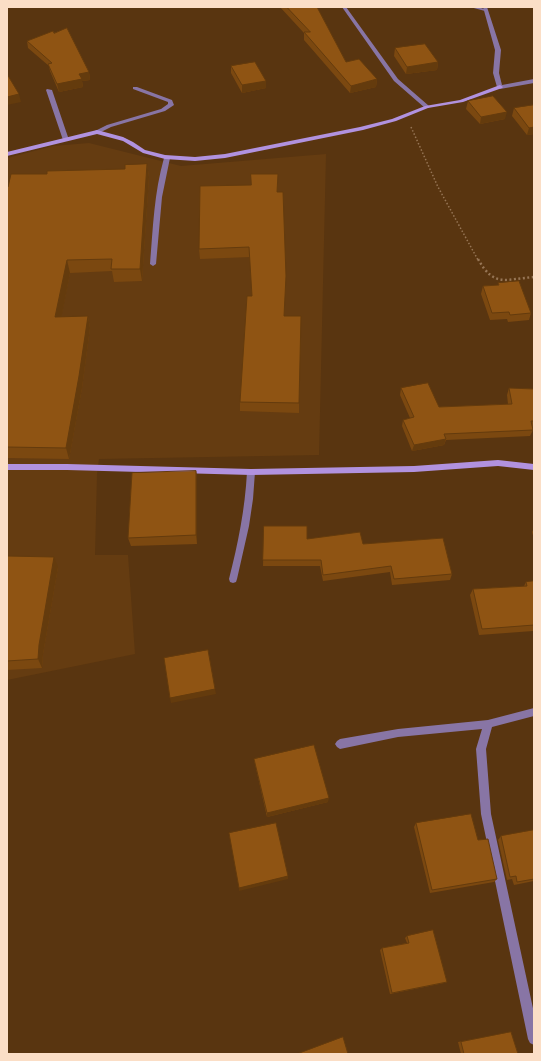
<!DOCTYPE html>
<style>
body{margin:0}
#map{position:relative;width:541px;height:1061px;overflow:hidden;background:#593510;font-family:Figtree,sans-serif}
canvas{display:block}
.frame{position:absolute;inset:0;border:8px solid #fbdec6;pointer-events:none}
</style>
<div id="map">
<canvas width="541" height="1061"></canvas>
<div class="frame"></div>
</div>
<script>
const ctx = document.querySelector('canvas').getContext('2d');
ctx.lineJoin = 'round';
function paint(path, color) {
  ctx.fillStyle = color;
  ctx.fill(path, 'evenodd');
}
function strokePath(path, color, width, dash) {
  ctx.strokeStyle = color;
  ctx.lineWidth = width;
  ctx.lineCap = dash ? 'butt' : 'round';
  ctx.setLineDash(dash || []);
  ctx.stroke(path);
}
const built = new Path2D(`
 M89 143 181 166 326 154 319 455 99 459 97 474 95 555H128L135 654 7 680V158L53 146Z`);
const pathFar1 = new Path2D(`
 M411 127 438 187 478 260`);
const path = new Path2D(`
 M478 259C494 288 506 279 534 277`);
const lane = new Path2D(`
 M470 7H478L487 10 485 11Z
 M47 89 52 90 69 140 68 141 63 140 46 90Z
 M167 156 170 158 162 197 156 264 153 266 150 264C153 228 154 193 164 158Z
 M251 469 255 472 253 499 249 526 237 579 236 582 233 583 230 582 229 579C238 544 245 509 247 472Z`);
const street = new Path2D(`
 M342 7H346L398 79 429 106V108H425L394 81Z
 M483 7H487L501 50 499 73 502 85 534 79V83L500 89 497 87 493 73 495 50Z
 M133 87H137L172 100 174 105 165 111 111 127 99 133H95V131L107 125 161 109 168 104V102L133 89Z
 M534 708V716L492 727 486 749 491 814 534 1013V1045L530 1043 528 1039 481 814 476 749 482 729 398 737 340 749 337 747 335 744 337 741 340 739 398 729 488 720Z`);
const secondary = new Path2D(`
 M500 85 503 87 502 88 463 102 428 108 396 121 363 130 225 158 195 161 165 159 143 153 123 141 97 134 7 156V152L97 130 123 137 133 142 145 150 165 155 195 157 225 154 360 127 392 119 425 106 460 100Z
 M498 460 534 464V470L498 466 414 472 251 475 67 470H7V464H67L251 469 414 466Z`);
const wall = new Path2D(`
 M280 7H317L346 62 377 79 376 87 350 93 304 40V33Z
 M27 41 89 72 90 80 82 81 83 87 59 92 50 71 49 66 28 48Z
 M395 48 438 62 437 70 406 74 394 56Z
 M231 66 266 81V88L242 93 231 73Z
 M468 101 505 119 480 124 466 109Z
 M514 108 534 134 527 135 512 116Z
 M147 164 149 177 142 281 114 282 112 271 70 273 61 317 88 316 90 328 82 388 69 459 7 458V187L47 174 125 169Z
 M277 192 284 316 299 403V413L240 411V402L252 296 250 257 200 259 199 249Z
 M498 283 531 313 529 320 508 322 507 319 490 320 481 294 483 286 498 285Z
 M401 388 439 407 508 404 507 395 509 388 534 389V427H533V430L530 436 446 440 444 445 412 451 402 426 403 420 410 418 400 395Z
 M196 471 197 480V544L131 546 128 538Z
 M264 526 307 539 363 544 452 574 450 580 392 585 390 572 323 581 320 566H263Z
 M534 528V539L532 532Z
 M7 556 58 567 43 654 42 668 7 670Z
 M534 581V633L533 631 479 635 470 595 473 589 524 586 526 582Z
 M254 759 328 802 267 817 255 764Z
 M416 823 478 840 497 879 494 882 430 893 414 827Z
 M534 830V881L514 885 512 879 507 880 498 840 501 836Z
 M407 936 447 982 444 983 390 994 380 950 382 948 407 943 405 938Z
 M511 1032 518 1054H461L458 1042Z`);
const shadedWall = new Path2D(`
 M438 62 437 70 406 74 407 67Z
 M89 72 90 80 82 81 83 87 59 92 57 84 79 74Z
 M377 79 376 87 350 93 351 86Z
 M266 81V88L242 93V85Z
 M19 94 21 102 7 105V97Z
 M507 112 505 119 480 124 481 117Z
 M534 127V134L527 135 529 128Z
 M147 164 149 177 142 281 140 269Z
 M67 260 70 273 59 329 55 317Z
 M88 316 90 328 82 388 69 459 66 448Z
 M446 439 444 445 412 451 414 445Z
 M196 471 197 480V544L196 535Z
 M54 557 58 567 43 654 42 668 38 659 39 645Z
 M215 689 216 694 171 703 170 698Z
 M329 798 328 802 267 817V813Z
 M288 876V879L239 891V888Z`);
const building = new Path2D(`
 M287 7H317L346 62 359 59 377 79 351 86 304 32H310Z
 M67 28 89 72 79 74 82 79 57 84 48 64 52 63 27 41 53 31 54 33Z
 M425 44 438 62 407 67 395 48Z
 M255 62 266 81 242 85 231 66Z
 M7 74 19 94 7 97Z
 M493 96 507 112 481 117 468 101Z
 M534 105V127L529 128 514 108Z
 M147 164 140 269H111L112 259 67 260 55 317 88 316 79 376 66 448 7 447V187H8L11 174H47V171L125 169V165Z
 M251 174H278L277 192H283L286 276 284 316H301L299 403 240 402 247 296H252L249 247 199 249 200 186 251 185Z
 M519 281 531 313 510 315 509 312 492 313 483 286 499 285 498 283Z
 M428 383 439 407 512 404 509 388 534 389V421H531L533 430 444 434 446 439 414 445 403 420 414 417 401 388Z
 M196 471V535L128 538 132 473Z
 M264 526H307V539L360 532 363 544 443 538 452 574 394 579 391 566 323 575 321 560H263Z
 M7 556 54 557 39 645 38 659 7 661Z
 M534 581V625L482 629 473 589 527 586 526 582Z
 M208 650 215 689 170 698 164 658Z
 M314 745 329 798 267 813 254 759Z
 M471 814 478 840 488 839 497 879 432 890 416 823Z
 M276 823 288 876 239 888 229 833Z
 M534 830V879L517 882 516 876 510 877 501 836Z
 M433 930 447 982 392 993 382 948 409 943 407 936Z
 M511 1032 518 1054H464L461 1042Z
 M343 1037 348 1054H297Z`);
paint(built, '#653c11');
strokePath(pathFar1, '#967555', 1.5, [1.5, 2]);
strokePath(path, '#967555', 2.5, [2, 2.5]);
paint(lane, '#8875a5');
paint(street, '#8875a5');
paint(secondary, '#b192df');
paint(wall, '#7b4810');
paint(shadedWall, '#643b0d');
paint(building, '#8f5413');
strokePath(building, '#643b0d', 1);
</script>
